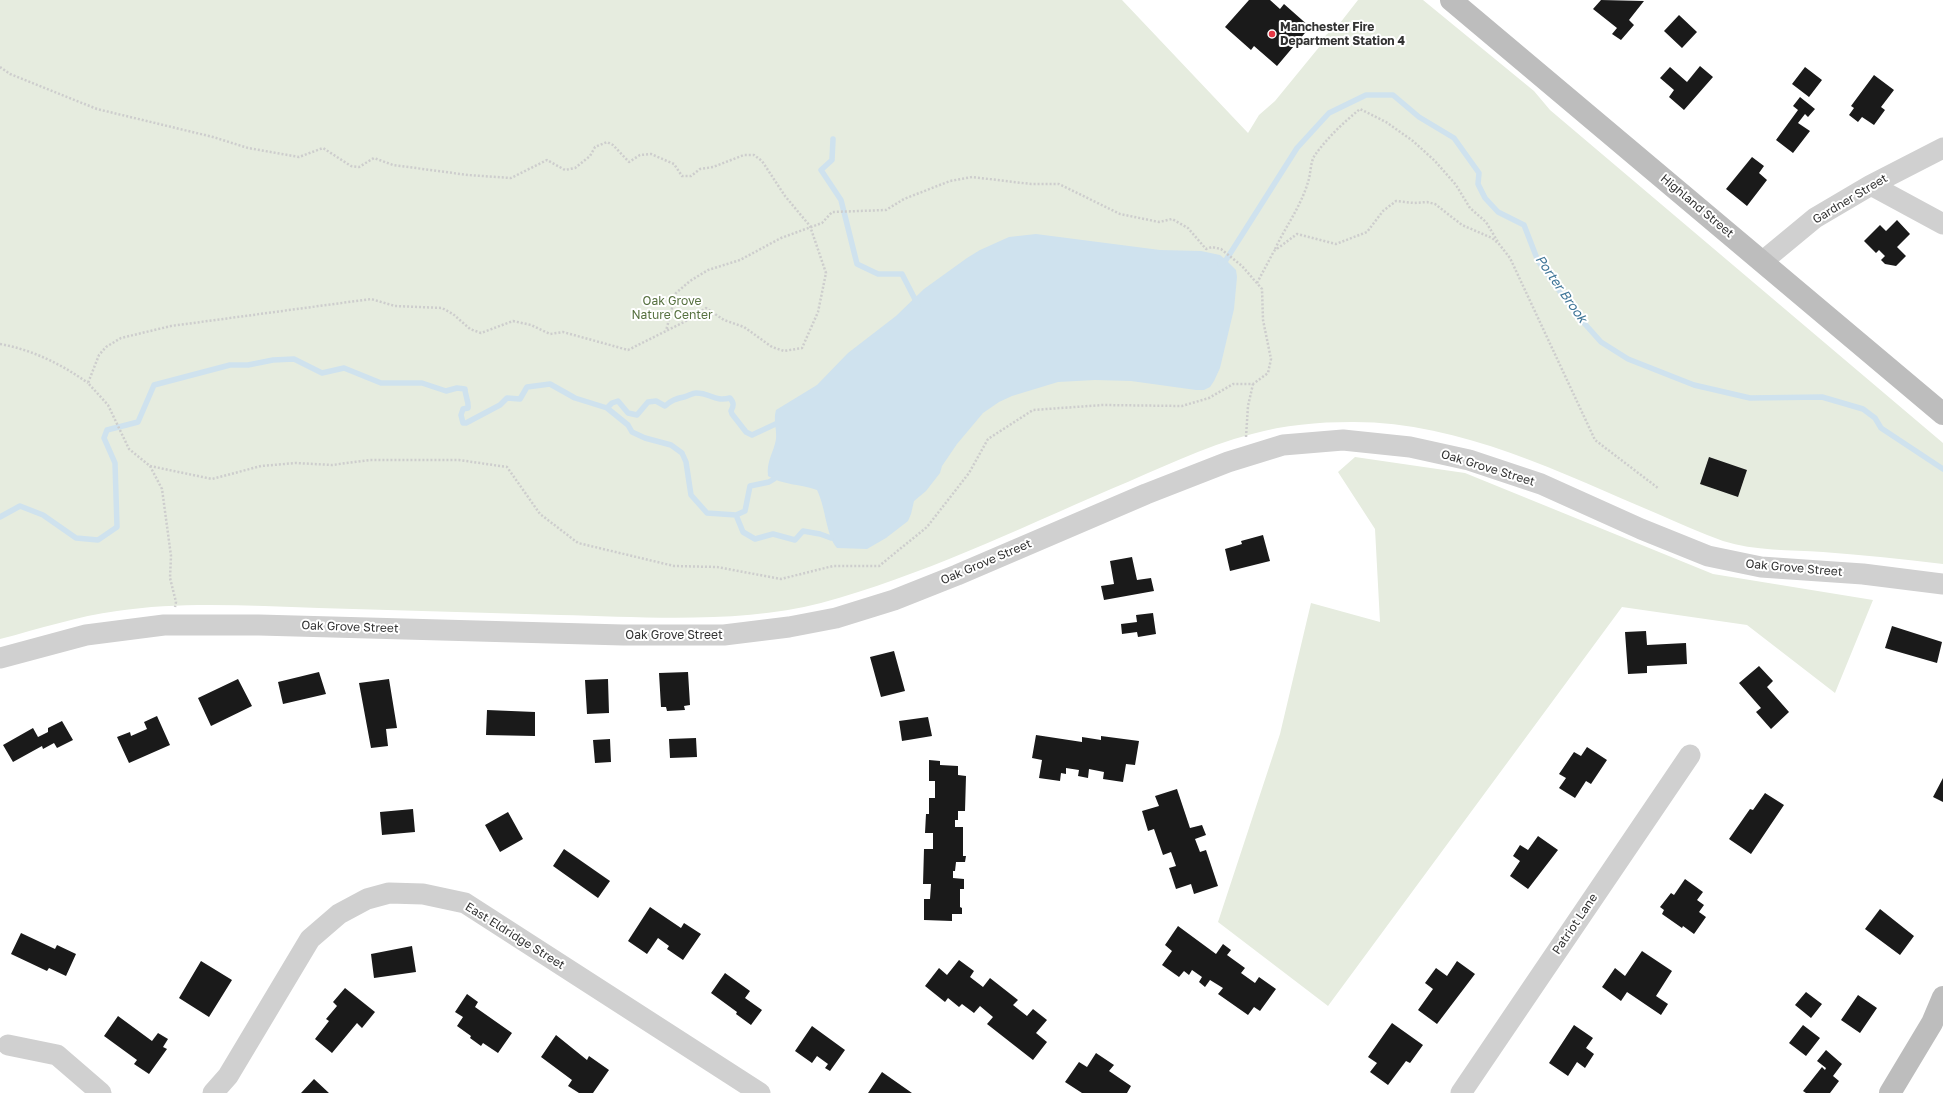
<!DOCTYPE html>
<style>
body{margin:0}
canvas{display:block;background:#fff}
</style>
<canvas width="1943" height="1093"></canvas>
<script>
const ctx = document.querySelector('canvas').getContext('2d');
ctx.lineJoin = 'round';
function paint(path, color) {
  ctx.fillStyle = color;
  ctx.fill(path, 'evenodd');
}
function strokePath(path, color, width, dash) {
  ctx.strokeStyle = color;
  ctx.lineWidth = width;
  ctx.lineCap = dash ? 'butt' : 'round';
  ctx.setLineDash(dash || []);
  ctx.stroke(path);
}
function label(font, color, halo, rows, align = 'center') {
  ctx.font = font + ' "Golos Text",sans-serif';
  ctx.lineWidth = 4;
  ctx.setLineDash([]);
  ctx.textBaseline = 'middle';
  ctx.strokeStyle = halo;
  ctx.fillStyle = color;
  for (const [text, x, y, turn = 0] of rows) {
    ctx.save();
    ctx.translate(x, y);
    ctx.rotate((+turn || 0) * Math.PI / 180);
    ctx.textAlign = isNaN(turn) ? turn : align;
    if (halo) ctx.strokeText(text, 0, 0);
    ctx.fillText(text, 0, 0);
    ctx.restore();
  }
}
const green = new Path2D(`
 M0 0H1122L1248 133 1259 115 1275 101 1320 46 1326 35 1340 23 1358 0H1423L1534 91 1550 110 1943 443V564C1903 559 1863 555 1823 552 1790 550 1755 551 1723 541 1701 533 1679 523 1658 514 1561 473 1459 421 1351 422 1318 422 1284 425 1252 434 1204 446 1157 470 1111 489 1016 530 921 576 821 603 741 624 643 617 560 615 480 613 399 610 319 608 252 606 183 601 117 611 78 616 39 629 0 639Z
 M1355 457 1465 473 1713 574 1873 600 1835 693 1747 625 1622 607 1328 1006 1218 922 1280 734 1311 603 1380 622 1375 529 1338 472Z`);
const water = new Path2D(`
 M1036 234 1160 250 1201 251 1220 255 1226 260 1236 270 1237 277 1234 309 1220 368 1214 381 1210 387 1204 390H1196L1131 381 1095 380 1058 382 1012 396 999 402 983 413 957 444 942 466 940 473 926 491 914 501 911 514 908 521 886 538 867 549 837 548C826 536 826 508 817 490 800 484 783 485 768 476 766 461 774 452 776 439 777 429 773 420 776 410L817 385 848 353 896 316 924 289 967 258 980 250 1009 237Z`);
const stream = new Path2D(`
 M833 139 832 160 821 170 841 200 857 264 878 274H902L918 305
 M1220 264 1226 260 1297 148 1329 113 1366 95H1393L1419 117 1454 138 1479 173 1478 184 1485 198 1498 212 1524 225 1538 261 1576 314 1601 342 1628 359 1694 385 1750 398 1822 397 1863 409 1875 418 1881 428 1943 469
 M607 408 612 403 618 401 628 413 637 415 648 402 656 401 665 406C672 400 675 399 684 397 689 396 692 393 696 393 711 393 714 402 730 398 734 403 734 405 731 411L732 414 746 432 752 435 782 421
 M736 515 743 532 755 539 773 534 795 540 803 531 820 534 831 538
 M0 517 20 506 43 515 76 538 98 540 117 527 115 463 104 438 107 430 138 422 154 385 230 365H248L273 360 294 359 322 373 344 368 381 383H422L446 391 457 388 465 389C465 396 469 401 468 408L463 409 461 415 463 423H466L500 405 507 398 520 399 527 387 550 384 575 398 607 408 628 425 632 432 645 438 671 445 682 453 686 462 691 495 707 513 736 515 745 511 750 486 769 482 774 479`);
const building = new Path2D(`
 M1249 0H1270L1280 9 1284 4 1310 27 1277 66 1254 46 1251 50 1225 27Z
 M1601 0 1644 1 1629 20 1634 25 1621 40 1612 34 1617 28 1593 9Z
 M1679 15 1697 32 1682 48 1664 31Z
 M1700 66 1713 77 1684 110 1669 97 1674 90 1660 78 1670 67 1687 82Z
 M1805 67 1822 80 1809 97 1792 84Z
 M1874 75 1894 90 1881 107 1885 110 1874 125 1862 117 1858 122 1849 115 1854 108 1851 106Z
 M1800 97 1815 109 1808 117 1805 114 1798 123 1810 131 1793 153 1776 140 1798 110 1793 106Z
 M1752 157 1764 166 1759 173 1767 180 1747 206 1726 189Z
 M1897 220 1910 234 1897 247 1906 256 1896 266 1885 264 1881 260 1885 256 1879 250 1876 253 1864 241 1880 225 1886 231Z
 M1709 457 1747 470 1738 497 1700 484Z
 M1263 535 1270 561 1230 571 1225 549 1242 544 1241 541Z
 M1132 557 1137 580 1151 578 1154 591 1104 600 1101 586 1114 584 1110 561Z
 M1153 613 1156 634 1138 637 1137 632 1122 634 1121 624 1137 622 1136 615Z
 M1892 626 1942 642 1937 663 1885 648Z
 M1646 631 1647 645 1686 643 1687 664 1647 666V673L1628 674 1625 632Z
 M894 651 905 691 881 697 870 657Z
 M1759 666 1773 681 1767 687 1789 712 1771 729 1756 712 1761 708 1739 683Z
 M319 672 326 694 283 704 278 682Z
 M688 672 690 705 684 706 685 710 667 711 666 707H661L659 673Z
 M238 679 252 706 211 726 198 698Z
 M389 679 397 728 386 729 388 746 371 748 359 683Z
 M608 679 609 713 587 714 585 680Z
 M487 710 535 712V736L486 735Z
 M157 716 170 745 129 763 117 737 130 732 131 736 147 729 144 722Z
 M928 717 932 736 902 741 899 721Z
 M62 721 73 740 57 748 54 743 43 749 42 746 13 762 3 745 33 728 38 737 48 732V728Z
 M1036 735 1082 742V737L1101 740V736L1139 741 1135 765 1126 764 1123 782 1103 779 1104 772 1089 769 1088 778 1078 776 1079 770 1066 768V774L1061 773 1060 781 1039 778 1042 760 1032 758Z
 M696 738 697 757 670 758 669 739Z
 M610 739 611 762 595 763 593 740Z
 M1587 747 1607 760 1591 784 1586 781 1575 798 1559 788 1566 778 1559 774 1574 752 1581 756Z
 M929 760 940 761V765L958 766V775L966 776 965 811H958V820H955V827H963V856H966L965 862H956L955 871H953V878L964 879V889H960V907L962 908V914H952V921L924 920V899H930L931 884H923L924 849H933V833H925L926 814H929V798H935V781H929Z
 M1943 778V802L1933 797Z
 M1177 789 1190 828 1202 825 1206 835 1195 839 1200 852 1206 850 1218 886 1194 894 1191 884 1176 889 1169 868 1176 866 1171 852 1163 855 1154 829 1148 831 1142 811 1159 806 1155 796Z
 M1765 793 1784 805 1751 854 1729 839 1750 809 1753 810Z
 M413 809 415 832 382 835 380 812Z
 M508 812 523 839 500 852 485 825Z
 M1538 836 1558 850 1528 889 1510 876 1520 861 1513 856 1520 845 1528 850Z
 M564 849 610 881 598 898 553 866Z
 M1685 879 1703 892 1697 900 1704 905 1699 912 1706 917 1694 934 1683 926 1682 928 1662 914 1664 910 1660 907 1671 893 1674 895Z
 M650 907 681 928 684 923 701 934 683 960 667 949 669 946 658 938 647 954 628 941Z
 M1880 909 1914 936 1900 955 1865 929Z
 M1178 926 1216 954 1223 944 1231 950 1227 955 1245 968 1241 973 1255 983 1259 977 1276 989 1260 1011 1254 1007 1248 1015 1218 994 1223 988 1210 980 1205 987 1199 982 1202 977 1192 970 1189 975 1184 971 1179 977 1162 965 1172 951 1165 945Z
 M21 933 55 949 57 945 76 954 66 976 49 968 47 971 11 954Z
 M412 946 416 972 374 978 371 954Z
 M1642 951 1672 971 1656 996 1668 1004 1661 1015 1627 992 1621 1001 1602 987 1615 968 1625 976Z
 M959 960 974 971 970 977 983 987 990 978 1018 1000 1013 1005 1027 1016 1033 1009 1047 1020 1036 1033 1047 1042 1033 1060 987 1024 993 1017 980 1006 974 1013 962 1004 959 1007 948 998 945 1002 925 986 939 968 947 975Z
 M201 961 232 980 209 1017 179 998Z
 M1457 961 1475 974 1437 1024 1418 1010 1433 989 1425 983 1436 968 1447 976Z
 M725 973 750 991 745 998 762 1010 751 1025 736 1014 737 1012 711 993Z
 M345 988 375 1012 362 1028 357 1023 332 1053 315 1039 329 1021 326 1019 337 1006 333 1002Z
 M1806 992 1822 1004 1811 1018 1795 1005Z
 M467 994 478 1002 475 1007 512 1033 498 1053 483 1043 481 1046 470 1038 471 1036 457 1026 463 1017 455 1012Z
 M1858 995 1877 1008 1860 1033 1841 1020Z
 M118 1016 152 1041 158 1033 168 1039 163 1047 167 1049 149 1074 134 1064 137 1060 104 1036Z
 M1392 1023 1423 1045 1410 1063 1406 1061 1388 1085 1370 1072 1377 1063 1368 1057Z
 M1574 1025 1593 1038 1586 1048 1594 1054 1585 1068 1577 1062 1568 1076 1549 1063Z
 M1803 1025 1820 1038 1806 1056 1789 1043Z
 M812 1026 845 1050 830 1071 825 1068 828 1064 817 1056 812 1063 795 1051Z
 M556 1035 587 1060 589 1056 609 1070 593 1093H579L568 1086 572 1080 541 1057Z
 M1826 1050 1842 1064 1833 1076 1839 1081 1830 1093H1806L1803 1091 1822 1067 1825 1070 1826 1068 1817 1061Z
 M1096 1053 1114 1065 1109 1071 1131 1086 1127 1093H1082L1065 1082 1079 1062 1087 1067Z
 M882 1072 912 1093H868Z
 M314 1079 329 1093H301Z`);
const path = new Path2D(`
 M0 67 10 74 97 109 213 137 248 148 299 157 323 148 351 166 359 167 374 158 393 165 468 175 511 178 547 160 565 170 575 168 590 156 595 147 607 142 613 145 629 162 640 155 651 154 674 164 682 176H691L700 169 713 167 744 155H754L762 161 785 196 810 226 826 273 818 312 802 348 784 351 772 347 744 327 724 320 706 308 686 321 628 350 563 332 550 334 531 325 513 321 481 333 470 329 453 314 442 308 395 306 371 299 171 326 121 338 106 347 99 355 88 383 108 405 129 449 150 466 212 479 261 466 296 463 332 465 370 460H459L507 467 540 514 578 543 674 566 717 567 781 579 833 566H879L927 527 969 473 988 439 1033 410 1103 405 1182 406 1209 398 1233 384H1253L1268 373 1271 359 1263 320 1262 289 1242 266 1221 249 1212 247 1206 249 1188 228 1172 219 1159 222 1120 214 1059 184H1031L972 177 950 181 904 199 886 210 832 212 822 223 781 238 740 260 708 270 690 281 676 293 666 331
 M1275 249C1286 226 1301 206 1308 182 1311 174 1310 162 1315 155 1327 138 1344 122 1360 109L1386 122 1413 141 1435 161 1456 185 1470 208 1486 222 1498 242
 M1257 283 1274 251 1297 234 1336 244 1367 232 1383 211 1396 201 1414 203 1427 202 1435 204 1462 225 1492 238 1499 244 1510 258 1595 440 1658 488
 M0 344C33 350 61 364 88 383
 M1246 437 1248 406 1253 384
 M150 466 162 489 171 556 170 578 176 602 175 607`);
const street = new Path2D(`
 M1871 185 1943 224
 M1763 261 1815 218 1871 185 1943 148
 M0 658 86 635 164 625H259L623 635H724L789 627 836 618 894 600 957 575 1146 494 1228 462 1283 445 1343 440 1410 447 1469 460 1541 484 1641 529 1708 556 1761 567 1863 574 1943 584
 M8 1045 57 1055 101 1093
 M213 1093 228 1076 310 939 339 914 367 899 389 893 423 894 465 903 760 1093
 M1461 1093 1690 755`);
const secondary = new Path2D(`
 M1451 0 1943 414
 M1890 1093 1932 1023 1943 997`);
const markers = [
 [1272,34,4,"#e63946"]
];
const poiNames = [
 ["Manchester Fire",1280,27],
 ["Department Station 4",1280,41]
];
const streetNames = [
 ["Gardner Street",1850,199,-31],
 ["Highland Street",1697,206,40],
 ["Oak Grove Street",1488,468,17],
 ["Oak Grove Street",986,562,-23],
 ["Oak Grove Street",1794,568,5],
 ["Oak Grove Street",350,627,2],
 ["Oak Grove Street",674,635],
 ["Patriot Lane",1575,924,-56],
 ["East Eldridge Street",515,936,32]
];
const parkNames = [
 ["Oak Grove",672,301],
 ["Nature Center",672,315]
];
const waterNames = [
 ["Porter Brook",1561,289,55]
];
paint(green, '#e6ecdf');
paint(water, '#cfe2ee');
strokePath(stream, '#cfe2ee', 5.5);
paint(building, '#1a1a1a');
strokePath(path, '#cdcdcd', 2.5, [2, 2]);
strokePath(street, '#d0d0d0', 21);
strokePath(secondary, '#bdbdbd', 22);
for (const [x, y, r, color] of markers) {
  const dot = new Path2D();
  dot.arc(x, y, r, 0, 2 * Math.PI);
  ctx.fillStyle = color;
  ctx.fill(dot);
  strokePath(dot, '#fff', 1.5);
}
label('bold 12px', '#333', '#fff', poiNames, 'left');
label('12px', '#333', '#fff', streetNames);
label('12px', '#56703f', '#fff', parkNames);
label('italic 13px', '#3f7597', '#fff', waterNames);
</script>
